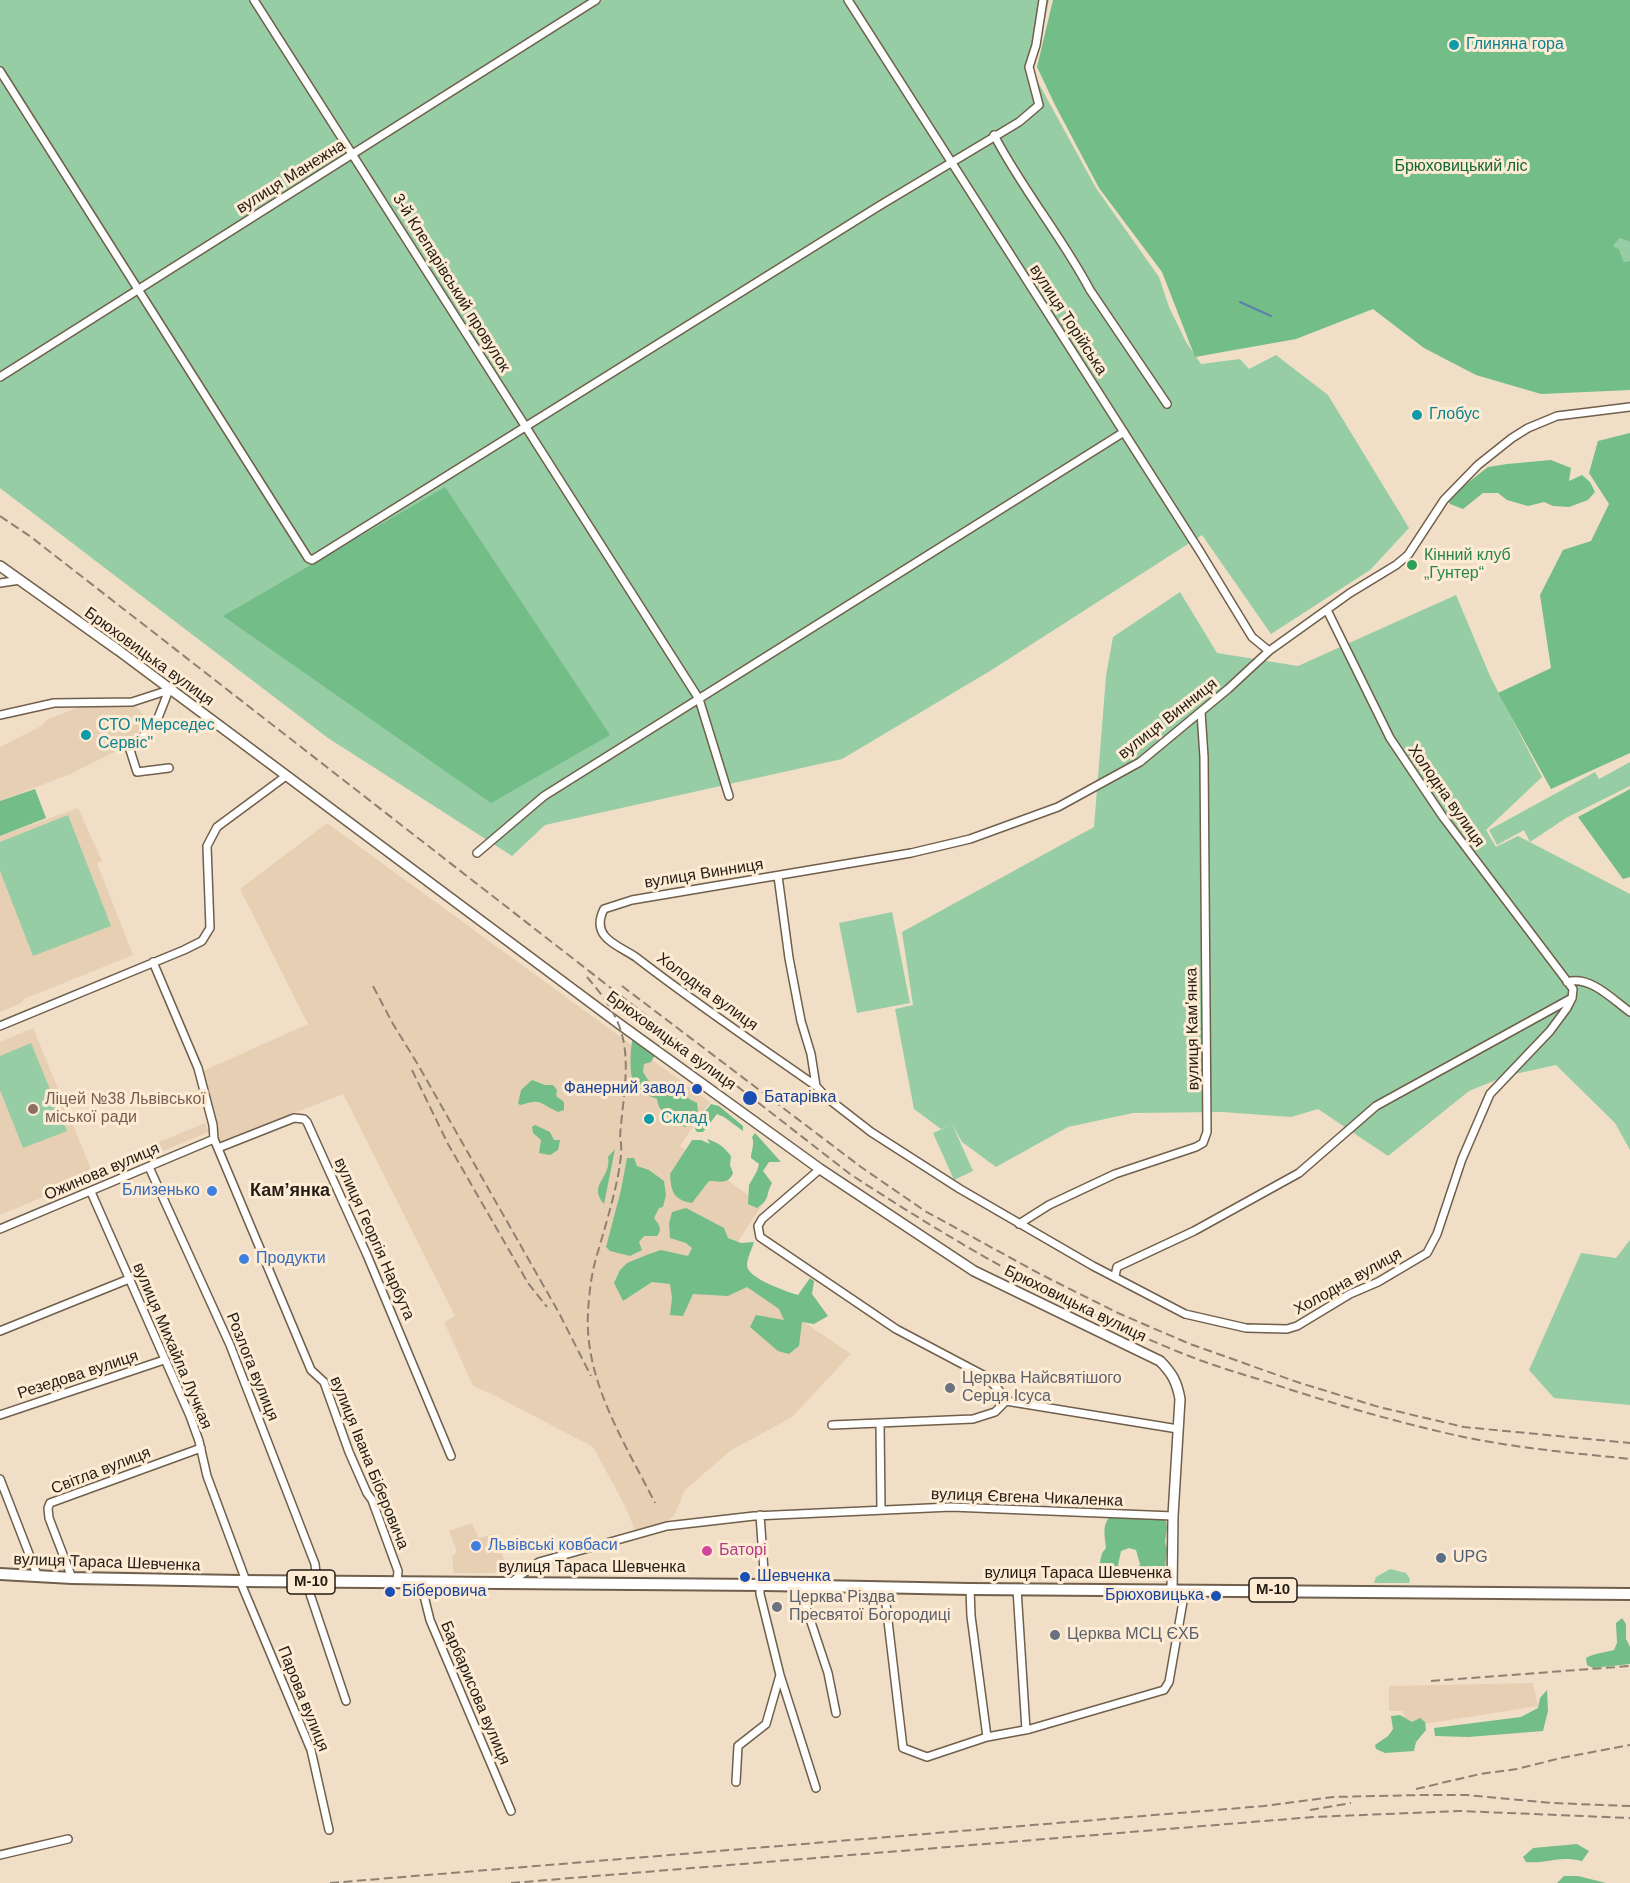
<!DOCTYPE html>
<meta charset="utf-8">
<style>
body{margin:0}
canvas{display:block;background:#f1dec7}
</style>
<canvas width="1630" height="1883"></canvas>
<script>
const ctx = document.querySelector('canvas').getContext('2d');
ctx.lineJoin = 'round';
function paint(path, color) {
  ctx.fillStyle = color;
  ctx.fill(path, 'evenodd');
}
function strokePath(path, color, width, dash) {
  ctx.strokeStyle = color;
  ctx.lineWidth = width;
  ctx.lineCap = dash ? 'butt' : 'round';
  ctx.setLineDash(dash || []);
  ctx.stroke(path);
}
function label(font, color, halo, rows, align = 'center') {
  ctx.font = font + ' Helvetica,sans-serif';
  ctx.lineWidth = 6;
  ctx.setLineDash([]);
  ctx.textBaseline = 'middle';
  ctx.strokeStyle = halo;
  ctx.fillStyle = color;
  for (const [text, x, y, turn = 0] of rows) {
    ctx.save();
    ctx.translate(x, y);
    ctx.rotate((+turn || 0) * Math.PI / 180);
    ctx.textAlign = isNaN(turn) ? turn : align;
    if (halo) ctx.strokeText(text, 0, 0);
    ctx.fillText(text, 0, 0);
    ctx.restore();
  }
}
const built = new Path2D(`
 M81 706 137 707 148 721V725L129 745 70 774 0 801V747L43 725 46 720Z
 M78 808 102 861 97 863 133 955 24 999 21 1003 0 1012V836Z
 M327 823 710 1102 680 1146 762 1205 722 1266 851 1354 792 1417 730 1451 685 1490 674 1516 662 1524 635 1530 625 1506 593 1447 492 1394 473 1386 444 1322 455 1316 343 1094 219 1142 201 1072 308 1024 240 889Z
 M33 1028 94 1176 0 1215V1042Z
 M205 1123 209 1132 156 1154 152 1145Z
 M472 1523 479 1538 493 1534 506 1564 500 1573H454L452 1556 457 1552 449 1531Z
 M1533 1683 1538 1706 1405 1727 1403 1711H1389V1686Z`);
const green = new Path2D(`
 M0 0H1049L1033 73 1096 188 1159 277 1169 307 1186 342 1201 364 1240 359 1249 369 1276 355 1328 395 1409 528 1370 570 1271 634 1202 535 990 671 842 759 545 825 512 856 328 738 0 488Z
 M1620 238 1630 242V261L1624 262 1619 249 1613 246Z
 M1180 592 1217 653 1298 666 1456 595 1490 676 1542 777 1486 830 1496 847 1518 836 1630 894V1150L1615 1123 1556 1065 1506 1076 1469 1091 1388 1156 1318 1109 1291 1117 1222 1112 1133 1113 1068 1127 996 1167 962 1142 952 1124 973 1171 954 1180 933 1133 951 1125 941 1129 914 1109 895 1009 913 1005 902 932 1094 827 1106 676 1113 637Z
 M1630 762V786L1566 818 1530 842 1524 830 1497 845 1489 830 1595 772 1599 779Z
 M68 815 111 926 33 956 0 871V842Z
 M892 912 910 1003 857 1013 839 923Z
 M31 1043 67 1131 23 1148 0 1090V1056Z
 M1630 1240V1405L1554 1398 1529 1370 1581 1253 1616 1258Z
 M1390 1569 1406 1573 1410 1579 1409 1583H1374L1376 1577Z`);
const forest = new Path2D(`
 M1053 0H1630V242L1620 238 1613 246 1619 249 1624 262 1630 261V390L1541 394 1476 375 1424 348 1373 309 1296 339 1195 357 1162 272 1099 188 1055 105 1037 67Z
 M1630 433V753L1551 789 1498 693 1551 668 1540 595 1563 550 1591 541 1609 504 1589 473 1598 441Z
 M1551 460 1571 468 1569 481 1582 475 1590 482 1595 492 1588 500 1569 507 1553 506 1544 502 1528 506 1507 500 1498 493H1483L1463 509 1450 504 1447 499 1488 467 1507 464Z
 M445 487 610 735 491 803 223 616Z
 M35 789 46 818 0 836V801Z
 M1630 789V877L1623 879 1578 817Z
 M633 1037 655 1055 651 1062 644 1064 643 1072 652 1086 669 1090 686 1091 689 1099 697 1103 698 1111 686 1127 678 1125 677 1121C667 1118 658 1110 657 1099 650 1096 639 1093 635 1087 629 1078 630 1047 633 1037Z
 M532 1080 545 1085H553L557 1090 556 1096 564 1102V1110L558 1112C539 1103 542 1098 521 1105L518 1104 521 1090Z
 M711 1104 719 1106 743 1126V1131L724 1117 717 1114 703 1132H697L695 1129 699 1119Z
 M535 1125 550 1132 554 1140H560L558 1150 550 1155 539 1153 541 1140 533 1133 532 1127Z
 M755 1133 781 1162H769L763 1171 772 1183C765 1195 771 1199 757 1208L748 1204 749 1185 757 1171 759 1164 751 1158C751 1150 755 1145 752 1137Z
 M707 1139C719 1143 723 1146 731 1156L730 1165 733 1173C728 1185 720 1181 709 1181L692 1203C673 1200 671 1191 670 1174L692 1140H701L710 1144Z
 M615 1149 604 1204C587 1184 612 1178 608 1157Z
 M627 1158H634L637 1166 649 1170 664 1181 666 1195 663 1207 659 1208 654 1218C659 1225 663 1229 657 1236H644L639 1242 642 1250 630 1256 610 1251 606 1247 621 1190Z
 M686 1208 724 1228 728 1238 741 1243 754 1242C752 1249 747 1258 747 1265 746 1278 788 1292 798 1295L810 1278 814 1281 812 1294 828 1316 814 1324 802 1322 799 1346 789 1354 778 1351 750 1327 756 1315 784 1320 779 1309 747 1287 728 1296 693 1294 683 1316 670 1315 672 1298 670 1284 652 1282 623 1301 614 1283 620 1270 627 1263 649 1254 661 1250 688 1256 692 1248 686 1243 670 1238 669 1224 672 1212Z
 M1112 1515 1160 1517 1166 1521 1167 1528 1165 1542 1167 1549 1165 1569 1160 1575 1154 1577H1132L1130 1572 1138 1570 1140 1564 1136 1550 1129 1548 1121 1551 1118 1565 1121 1570 1128 1572V1576L1112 1578 1097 1575 1102 1553 1106 1548C1105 1535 1101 1524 1112 1515Z
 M1622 1618 1626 1624V1639L1630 1647V1664L1593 1668 1587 1665 1586 1658C1595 1653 1604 1653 1614 1650L1617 1643 1616 1623Z
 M1547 1690 1548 1711 1543 1731 1468 1737 1435 1736 1434 1728 1521 1717 1538 1708 1540 1698Z
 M1400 1715 1412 1722 1420 1718 1425 1722 1426 1730 1416 1742 1414 1751 1385 1753 1376 1749 1375 1745 1388 1736 1393 1729 1391 1716Z
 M1577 1844 1589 1851 1582 1861C1557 1855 1549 1864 1526 1862L1523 1857 1533 1848Z
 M1564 1876H1578L1606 1883H1557Z`);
const stream = new Path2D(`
 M1240 302 1271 316`);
const minor = new Path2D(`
 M254 0 699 699 729 796
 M848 0 1199 550 1252 637 1269 651
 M0 71 308 558 312 560 879 206 1019 122 1039 105 1029 67 1036 45 1043 0
 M994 135C1022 189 1062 237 1090 290L1167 404
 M0 377 596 0
 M0 583 20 580
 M1327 610 1390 738 1443 817 1573 989 1572 998 1567 1008 1550 1031 1490 1094 1462 1159 1437 1234 1427 1253 1378 1282 1350 1294 1297 1326 1287 1329 1246 1328 1185 1314 1093 1266 960 1189 871 1132 826 1097 816 1086C756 1044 695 1003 637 958 628 951 611 945 604 935 598 927 600 917 604 909L632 900 911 853 970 839 1058 807 1140 762 1228 689 1269 651 1350 593 1396 565 1408 555 1444 500 1478 465 1512 438 1528 428 1557 416 1630 407
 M169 690 156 723 130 750 137 772 169 768
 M0 715 54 703 132 702 169 690
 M477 853 544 796 1124 432
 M778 876 789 958 801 1021 811 1054 816 1086
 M153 962 198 1068 213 1125 214 1139 311 1370 324 1382 349 1452 367 1493 372 1500 398 1571 397 1582
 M1567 982C1590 975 1612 999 1630 1012
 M0 1026 184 950 202 941 210 928 207 846 217 827 286 776
 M218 1148 294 1118 304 1119 307 1122 367 1255 451 1456
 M149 1167 230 1345 315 1564 317 1582
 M820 1169 762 1219 758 1226 760 1237 896 1329 985 1376 998 1389 1006 1401 1178 1429
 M91 1192 190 1416 199 1441 207 1476 246 1581
 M1019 1224 1049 1205 1115 1174 1196 1147 1203 1143 1207 1132 1204 757 1201 712
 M0 1229 214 1139
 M1115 1276 1117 1267 1194 1231 1299 1173 1376 1106 1572 998
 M0 1331 129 1279
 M0 1415 164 1360
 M880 1423 881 1510
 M832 1425 973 1419 995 1412 1006 1401
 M0 1479 38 1577
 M760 1515 765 1585
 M72 1578 49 1518 48 1508 50 1503 201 1448
 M240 1581 311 1750 329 1830
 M309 1582V1591L346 1701
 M423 1582V1592L430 1620 511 1811
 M510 1583 539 1562 667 1526 754 1516 951 1507 1173 1516
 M760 1585V1594L780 1675 816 1788
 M803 1585V1598L828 1673 836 1713
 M884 1587 903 1748 927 1757 987 1737 1030 1729 1164 1690 1169 1682 1185 1590
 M970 1589 971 1616 987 1737
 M1017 1589 1026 1730
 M736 1782 738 1746 766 1724 780 1675
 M0 1855 68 1839`);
const secondary = new Path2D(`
 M0 566 118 650 618 1023 820 1169 974 1271 1160 1361C1172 1373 1177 1382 1180 1399L1173 1516 1172 1590`);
const primary = new Path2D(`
 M0 1574 72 1578 240 1581 765 1585 970 1589 1630 1594`);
const rail = new Path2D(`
 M0 516 31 537 850 1174C957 1244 1069 1309 1189 1356 1212 1365 1235 1372 1258 1379 1324 1401 1391 1421 1459 1436 1515 1448 1573 1453 1630 1459
 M587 977C599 991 611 1006 618 1023 633 1058 622 1101 620 1138 627 1161 602 1236 595 1262 591 1277 589 1296 588 1312 584 1381 625 1443 655 1503
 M373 986 393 1024 417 1063 559 1313 591 1376
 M622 986 861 1167 925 1211 1040 1274 1118 1313 1190 1344 1300 1383 1379 1407 1464 1427 1630 1443
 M412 1070 448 1144 528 1283 547 1307
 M1431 1681 1630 1666
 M1416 1789 1480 1774 1517 1769 1561 1758 1630 1745
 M1310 1810 1351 1803
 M330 1883 1264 1806 1333 1797 1422 1795H1467L1552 1803 1630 1806
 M511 1883 1313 1817 1460 1811 1630 1818`);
const markers = [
 [1454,45,6,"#0f9aa8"],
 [1417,415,6,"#0f9aa8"],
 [1412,565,6,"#2e9e5b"],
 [86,735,6,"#0f9aa8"],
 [697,1089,6,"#1a4fb4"],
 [750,1098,8,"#1a4fb4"],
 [33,1109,6,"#8d6e63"],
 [649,1119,6,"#0f9aa8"],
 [212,1191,6,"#3f7fe0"],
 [244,1259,6,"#3f7fe0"],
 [950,1388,6,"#6b7280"],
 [476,1546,6,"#3f7fe0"],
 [707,1551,6,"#d1479c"],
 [1441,1558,6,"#5c6f8a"],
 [745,1577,6,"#1a4fb4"],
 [390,1592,6,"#1a4fb4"],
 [1216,1596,6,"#1a4fb4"],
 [777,1607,6,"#6b7280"],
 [1055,1635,6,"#6b7280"]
];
const shields = [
 [311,1582,48],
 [1273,1590,48]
];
const shieldNames = [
 ["М-10",311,1582],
 ["М-10",1273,1590]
];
const cultureNames = [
 ["Глиняна гора",1466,45],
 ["Глобус",1429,415],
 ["СТО \"Мерседес",98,726],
 ["Сервіс\"",98,744],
 ["Склад",661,1119]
];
const parkNames = [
 ["Брюховицький ліс",1461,167]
];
const streetNames = [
 ["вулиця Манежна",291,177,-32],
 ["3-й Клепарівський провулок",451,283,58],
 ["вулиця Торійська",1068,320,57],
 ["Брюховицька вулиця",149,657,36],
 ["вулиця Винниця",1168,719,-38],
 ["Холодна вулиця",1446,796,55],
 ["вулиця Винниця",704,874,-9],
 ["Холодна вулиця",707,992,36],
 ["вулиця Камʼянка",1193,1029,-91],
 ["Брюховицька вулиця",671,1041,36],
 ["Ожинова вулиця",102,1172,-23],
 ["вулиця Георгія Нарбута",374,1239,66],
 ["Холодна вулиця",1348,1282,-29],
 ["Брюховицька вулиця",1075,1304,26],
 ["вулиця Михайла Лучкая",172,1346,67],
 ["Розлога вулиця",252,1367,68],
 ["Резедова вулиця",78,1375,-18],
 ["вулиця Івана Біберовича",369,1463,68],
 ["Світла вулиця",101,1471,-21],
 ["вулиця Євгена Чикаленка",1027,1498,2],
 ["вулиця Тараса Шевченка",107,1563,2],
 ["вулиця Тараса Шевченка",592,1568],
 ["вулиця Тараса Шевченка",1078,1574],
 ["Барбарисова вулиця",475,1693,67],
 ["Парова вулиця",303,1699,68]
];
const leisureNames = [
 ["Кінний клуб",1424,556],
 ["„Гунтер“",1424,574]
];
const transitNames = [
 ["Фанерний завод",685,1089,"right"],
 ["Батарівка",764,1098],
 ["Шевченка",757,1577],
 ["Біберовича",402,1592],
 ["Брюховицька",1204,1596,"right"]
];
const educationNames = [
 ["Ліцей №38 Львівської",45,1100],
 ["міської ради",45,1118]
];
const shopNames = [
 ["Близенько",200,1191,"right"],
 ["Продукти",256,1259],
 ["Львівські ковбаси",488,1546]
];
const worshipNames = [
 ["Церква Найсвятішого",962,1379],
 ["Серця Ісуса",962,1397],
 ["Церква Різдва",789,1598],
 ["Пресвятої Богородиці",789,1616],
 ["Церква МСЦ ЄХБ",1067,1635]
];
const hotelNames = [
 ["Баторі",719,1551]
];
const serviceNames = [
 ["UPG",1453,1558]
];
const neighbourhoodNames = [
 ["Кам’янка",290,1191]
];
paint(built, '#e7cfb4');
paint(green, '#96cda5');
paint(forest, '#72bd88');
strokePath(stream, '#5e80aa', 2);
strokePath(minor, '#6f5f4b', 10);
strokePath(secondary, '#6f5f4b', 12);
strokePath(primary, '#6f5f4b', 14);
strokePath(minor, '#fff', 7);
strokePath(secondary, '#fff', 9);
strokePath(primary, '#fff', 10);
strokePath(rail, '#8e8172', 2, [9, 4.5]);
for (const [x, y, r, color] of markers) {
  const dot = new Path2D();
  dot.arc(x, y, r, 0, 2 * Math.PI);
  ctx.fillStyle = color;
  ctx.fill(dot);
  strokePath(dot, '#feebd4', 2);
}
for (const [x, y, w] of shields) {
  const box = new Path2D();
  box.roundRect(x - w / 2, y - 12, w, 24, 4.5);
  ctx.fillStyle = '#feebd4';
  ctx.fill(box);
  strokePath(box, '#231d15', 1.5);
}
label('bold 15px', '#231d15', null, shieldNames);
label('16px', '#0d838f', '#feebd4', cultureNames, 'left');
label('16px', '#126737', '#feebd4', parkNames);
label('16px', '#231d15', '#feebd4', streetNames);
label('16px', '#27864d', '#feebd4', leisureNames, 'left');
label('16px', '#164399', '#feebd4', transitNames, 'left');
label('16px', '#785e54', '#feebd4', educationNames, 'left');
label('16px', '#366cbe', '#feebd4', shopNames, 'left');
label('16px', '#5b616d', '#feebd4', worshipNames, 'left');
label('16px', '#b23c85', '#feebd4', hotelNames, 'left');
label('16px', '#4e5e75', '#feebd4', serviceNames, 'left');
label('bold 18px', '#231d15', '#feebd4', neighbourhoodNames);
</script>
